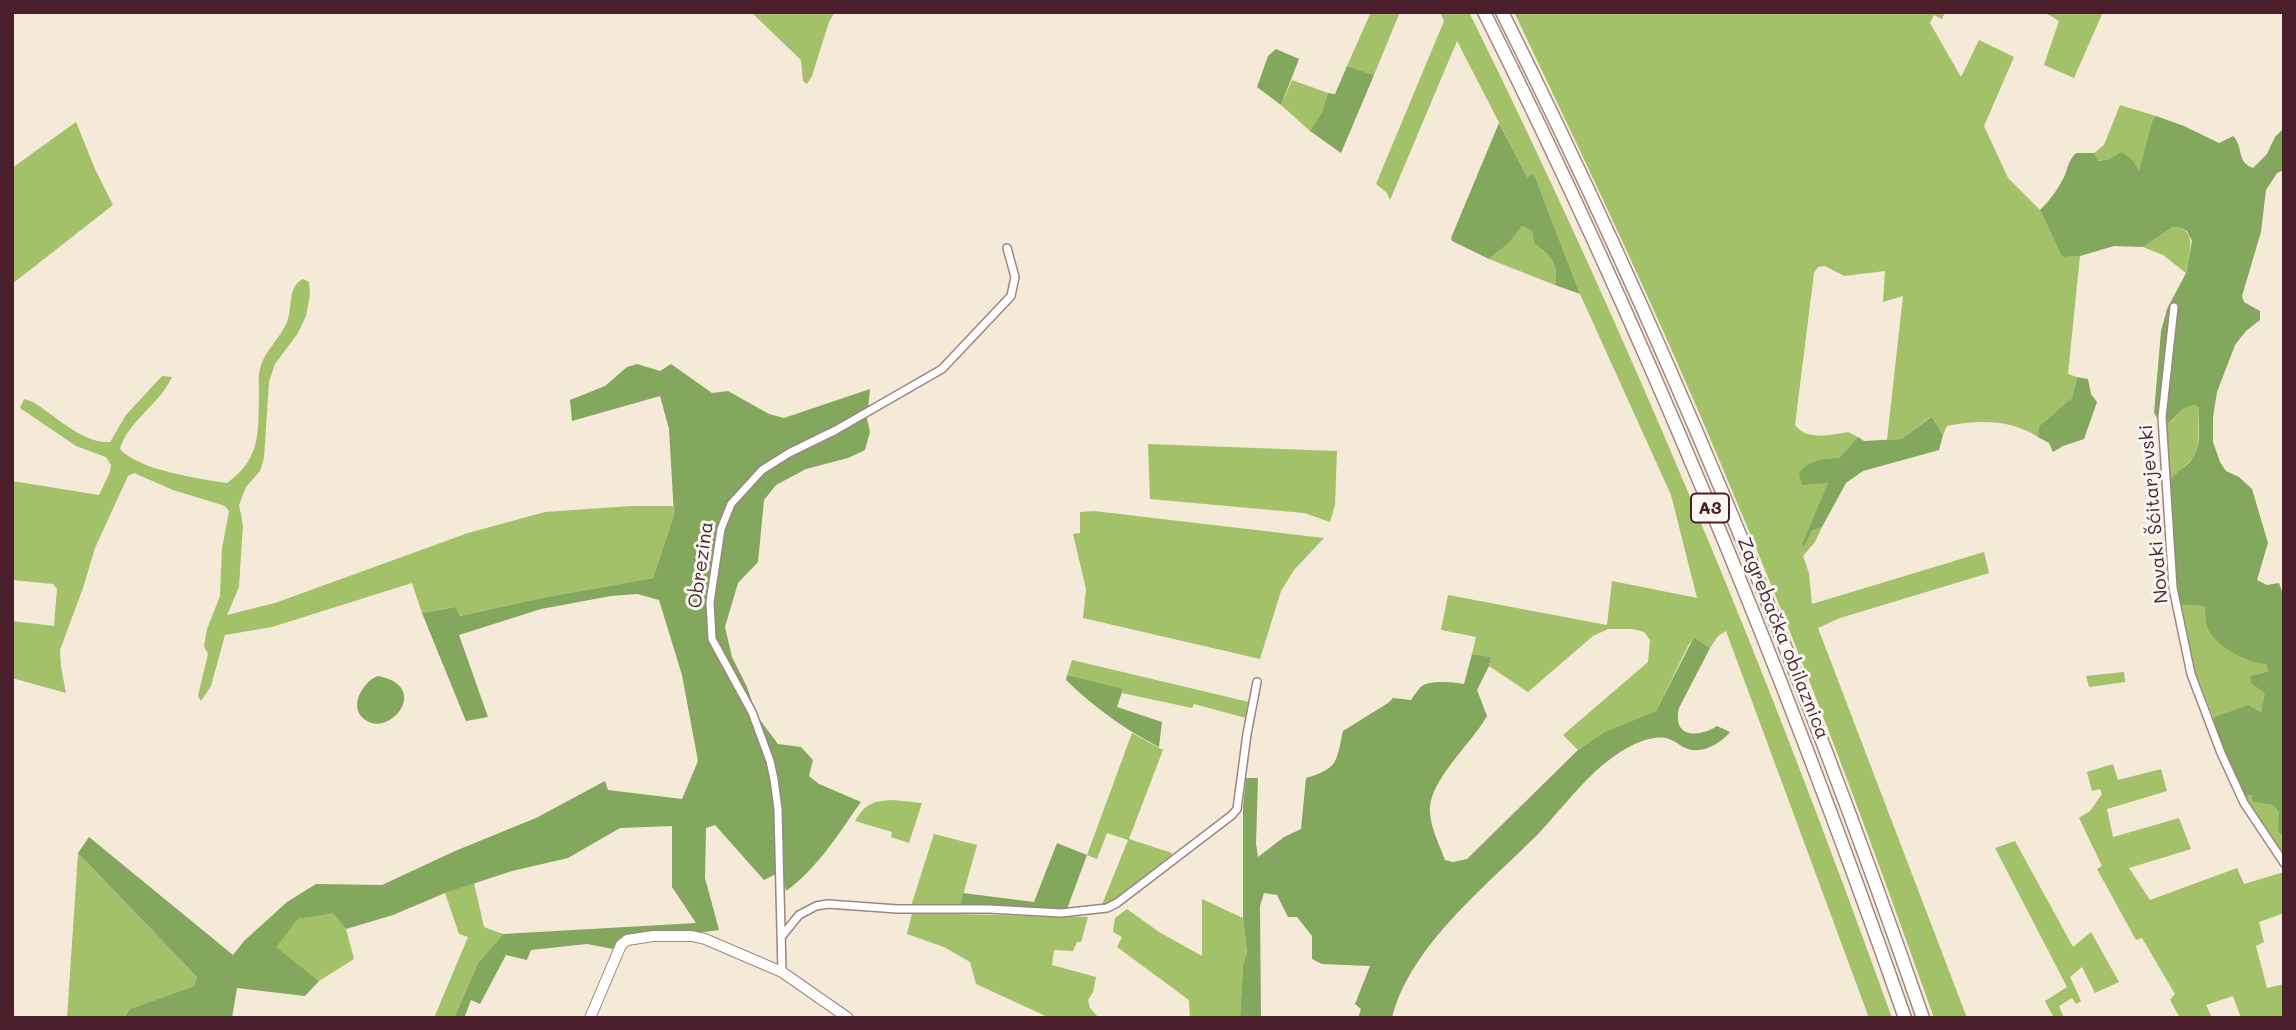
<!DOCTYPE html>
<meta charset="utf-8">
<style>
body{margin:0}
#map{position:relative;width:2296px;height:1030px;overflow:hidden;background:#f5e9d7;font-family:Mali,sans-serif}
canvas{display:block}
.frame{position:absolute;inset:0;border:14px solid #4a1f2b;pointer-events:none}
</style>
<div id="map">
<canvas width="2296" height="1030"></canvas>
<div class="frame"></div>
</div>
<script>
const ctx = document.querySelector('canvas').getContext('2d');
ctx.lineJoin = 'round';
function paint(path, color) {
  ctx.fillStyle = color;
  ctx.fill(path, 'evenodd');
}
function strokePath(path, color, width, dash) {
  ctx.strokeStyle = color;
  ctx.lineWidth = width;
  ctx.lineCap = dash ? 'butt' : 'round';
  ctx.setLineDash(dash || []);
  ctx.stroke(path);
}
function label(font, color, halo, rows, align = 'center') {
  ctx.font = font + ' Mali,sans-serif';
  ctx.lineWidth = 6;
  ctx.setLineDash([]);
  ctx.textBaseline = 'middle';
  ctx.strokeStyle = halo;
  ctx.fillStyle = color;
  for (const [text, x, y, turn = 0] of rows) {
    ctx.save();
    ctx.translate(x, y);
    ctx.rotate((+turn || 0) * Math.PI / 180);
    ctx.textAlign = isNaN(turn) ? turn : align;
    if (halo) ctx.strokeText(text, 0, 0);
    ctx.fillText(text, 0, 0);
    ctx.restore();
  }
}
const green = new Path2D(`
 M751 12H835L829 22 812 76 807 84 803 81 801 60Z
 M1371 12H1400L1374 75 1347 66Z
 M1440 12H1469C1631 340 1769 673 1892 1018H1869L1726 631 1718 636 1710 648 1694 637 1688 646 1656 711 1604 732 1578 750 1563 735 1648 662 1650 640 1644 632 1633 629H1608L1593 636 1528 692 1489 666 1491 657 1472 654 1476 637 1441 630 1448 595 1607 625 1612 581 1697 598 1671 495 1580 294 1534 174 1527 177 1457 41 1390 200 1387 193 1376 184 1444 21Z
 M1514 12H1945L1942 19 1934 15 1930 23 1961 77 1979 40 2014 57 1984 126 2008 178 2040 210 2061 255 2065 257 2080 256 2068 374 2077 377 2072 398 2039 426 2038 437C2009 419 1979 420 1947 426L1943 435 1930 417 1901 439 1887 440 1903 296 1883 302 1885 271 1844 276 1825 266 1818 267 1814 273 1795 425C1807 441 1831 435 1848 432L1858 437 1839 458 1810 463 1828 483 1805 545 1812 531 1822 527 1815 542 1803 556 1809 573 1812 604 1984 552 1989 573 1840 618 1818 628 1967 1018H1934C1870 837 1803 657 1728 481 1662 322 1588 167 1514 12Z
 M2044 12H2103L2074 78 2044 65 2059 21Z
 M1292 80 1328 93 1322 112 1310 131 1281 105Z
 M2120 105 2156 116 2152 123 2139 172 2110 159 2097 161 2094 153 2104 145Z
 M76 122 95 169 113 205 12 284V168Z
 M1522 226 1532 231 1534 243C1551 258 1559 261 1555 285L1489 259 1509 243Z
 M2173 227C2200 228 2188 255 2186 273L2163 255 2143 247Z
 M303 279 309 282 310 294 306 316 298 333 275 364 269 382 264 458 260 471 246 487 239 505 243 525 239 587 227 615 275 603 468 533 545 512 631 506H673L674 515 653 578 541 598 460 616 454 607 422 613 412 583 272 627 225 635 211 686 201 701 198 696 208 654 204 646 207 629 220 596 222 548 229 512 226 507 222 505 173 490 134 473 128 476 95 548 83 588 60 650 61 667 66 693 12 678V621L54 626 57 589 53 584 12 580V481L99 495 110 472 111 465 106 457 76 446 20 408 24 399 33 402C56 416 83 444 110 442L126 415 162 376 172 377C159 405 128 421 120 449 138 470 200 479 227 483 262 458 258 431 259 391 259 384 258 376 260 369 264 351 280 339 287 322 293 307 287 287 303 279Z
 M2196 405 2199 408C2198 425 2200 440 2195 456L2168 483 2164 422H2171L2183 409Z
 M1148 444 1337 451 1335 505 1330 522 1304 513 1150 499Z
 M1094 511 1324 538 1294 570 1281 591 1260 659 1083 618 1086 589 1073 534 1080 533V512Z
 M2180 605 2204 606 2208 629 2266 664 2268 671 2257 674 2252 683 2266 693 2261 712 2248 705 2213 717 2190 659Z
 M1072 660 1249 702 1246 718 1194 704 1192 708 1122 693 1123 690 1067 675Z
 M2124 672 2125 682 2089 687 2086 676Z
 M1132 733 1163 750 1129 839 1172 853 1169 860 1116 900 1101 907 1128 840 1107 833 1097 859 1087 855Z
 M2113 764 2118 780 2161 769 2167 791 2107 809 2113 837 2179 818 2191 849 2129 868 2150 900 2237 868 2244 884 2284 872V913L2259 922 2264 942 2256 946 2267 988 2284 984V1018H2241L2233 996 2206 1005 2212 1018H2180L2170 1000 2175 994 2142 938 2136 940 2097 869 2102 866 2079 818 2090 811 2102 794 2100 789 2092 791 2087 772Z
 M2251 795 2254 802 2273 805 2279 813C2278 830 2284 838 2284 855L2244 797Z
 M893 800 922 803 909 843 891 837 892 832 855 821C866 803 873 801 893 800Z
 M934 834 977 845 960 906H911Z
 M2015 841 2073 947 2091 932 2119 982 2095 993 2082 967 2070 977 2081 1001 2076 1004 2072 998 2059 1006 2064 1018H2054L2045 1001 2067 987 1995 848Z
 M78 853 197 977 194 986 130 1009 124 1018H67Z
 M474 883 484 927 503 934 478 963 454 1018H434L468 937 459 934 445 893Z
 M1202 899 1243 918 1247 953 1243 965 1240 1018H1190L1189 1000 1117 947 1122 937 1113 932 1115 918 1127 909 1159 932 1202 956Z
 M333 912 346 929 354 959 319 981 275 947 298 919Z
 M912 913 1088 917 1081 942H1077L1073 951 1054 950 1052 965 1096 977 1093 992 1088 1000 1090 1008 1099 1018H1050L976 984 970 962 944 947 907 934Z`);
const forest = new Path2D(`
 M1276 49 1299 59 1281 105 1257 87 1268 56Z
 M1347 66 1374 75 1341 153 1310 131 1322 112 1328 93 1335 94Z
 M2156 116 2184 126 2219 143 2233 136C2244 147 2236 162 2253 168L2267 154 2275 137 2284 128V170L2277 173 2266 190 2261 232 2242 296 2244 302 2260 311V320L2246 331 2235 345 2217 392 2213 417V442L2220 462 2226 471 2239 477 2252 489 2268 543 2257 580 2267 585 2279 583 2283 594 2284 839 2278 830 2279 813 2273 805 2253 802 2251 795 2244 797 2218 738 2213 717 2248 705 2261 712 2265 693 2251 683V676L2268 671 2266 664C2249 663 2216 647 2208 629 2205 623 2206 613 2204 606L2180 605 2176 577 2168 483C2174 474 2181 470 2189 463 2203 448 2198 427 2199 408L2195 405 2183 409 2170 422H2160L2154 413 2161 331 2167 309 2186 273 2192 241 2187 231 2181 228 2173 227 2143 247 2114 246 2080 256 2064 257 2061 255 2040 210C2050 200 2059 188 2065 175 2068 166 2069 160 2076 153H2094L2098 161 2110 159 2122 152 2133 161 2139 171 2152 122Z
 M1499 123 1527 177 1534 174 1580 294 1555 285C1559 262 1551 257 1534 243L1532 231 1522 226 1509 243 1489 259 1452 241 1451 238Z
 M637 364 660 371 671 364 712 393 728 391 769 414 784 418 870 389 867 419 870 432 865 450 848 458 806 469 776 485 764 500 758 562 738 583 725 627 732 657 747 687 757 716 778 744 801 747 813 760 809 776 819 784 861 802C839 833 817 869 786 891L782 871 764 880 715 825 706 828 705 878 719 930 705 932 630 934 619 939 613 949 587 944 531 950 527 960 506 955 480 1004 471 1000 465 1016 467 1018H454L478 963 503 934 696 923 672 887V826L620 828 568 858 512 871 445 893 393 915 346 929 333 913 298 919 276 947 319 981 305 996 237 988 232 1018H124L130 1009 194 986 197 977 78 853 89 837 233 955 244 941 287 902 316 884 382 885 455 851 536 818 605 781 608 790 682 799 698 761 682 675 659 600 637 594 611 596 541 609 459 635 488 717 466 721 422 613 455 607 460 616 541 598 653 578 674 515 669 429 660 396 572 421 570 400 605 386 627 367Z
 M2077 377 2088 379 2091 394 2097 402 2084 439 2063 446 2053 452 2049 443 2038 437 2039 426 2072 398Z
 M1931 417 1943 435 1939 450 1863 471 1846 483 1822 527 1812 531 1805 545H1802L1828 483 1802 485 1799 474C1806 460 1824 459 1839 458L1858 437 1864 441 1901 439Z
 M1694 637 1710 648 1679 708C1672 738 1698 738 1717 726L1730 732C1721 743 1703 754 1688 749 1681 747 1676 741 1669 739 1658 735 1643 740 1633 745 1595 763 1568 802 1540 832 1489 884 1410 945 1392 1018H1358L1361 1009 1355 1004 1370 966 1322 964 1312 959V936L1297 917H1288L1277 895 1264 893 1260 906 1261 1018H1240L1243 965 1247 953 1243 918V807L1246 778H1258L1256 844 1258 857 1284 837 1301 829 1306 778C1339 768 1336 762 1343 731L1388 703 1393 698 1411 700C1414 696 1418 689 1422 686 1430 680 1455 682 1464 684L1472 654 1491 657 1489 666 1477 690 1487 716C1472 743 1427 782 1430 813 1431 829 1440 846 1445 860L1453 862 1467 859 1578 750 1604 732 1656 711Z
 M1067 675 1123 689 1117 707 1162 722 1159 747C1124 729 1095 708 1066 680Z
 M378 676C435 687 385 744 361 716 350 703 365 680 378 676Z
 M1057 843 1087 855 1067 909 960 906 963 893 1034 902Z`);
const street = new Path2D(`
 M2174 307 2162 417 2173 588 2191 674 2221 753 2244 803 2284 863
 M782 936 799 915 816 906 828 904 897 909H989L1061 913 1107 908 1117 903 1232 815 1237 809 1247 734 1257 682
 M782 972 778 809 774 779 770 761 752 712 712 639 710 602 721 529 731 504 762 470 789 453 836 430 942 369 1011 296 1015 277 1007 248`);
const secondary = new Path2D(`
 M590 1018 621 945 627 940 653 936H692L705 939 782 972 848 1018`);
const highway = new Path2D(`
 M1484 12C1647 337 1785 675 1905 1018
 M1502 12C1665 337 1804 675 1923 1018`);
const shields = [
 [1710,508,38]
];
const shieldNames = [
 ["A3",1710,508]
];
const streetNames = [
 ["Novaki Šćitarjevski",2154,514,-95],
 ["Obrezina",701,565,-82],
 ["Zagrebačka obilaznica",1783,638,68]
];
paint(green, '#a3c169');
paint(forest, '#82a75d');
strokePath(street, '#a08481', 10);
strokePath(secondary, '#a08481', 12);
strokePath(highway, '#a08481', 15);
strokePath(street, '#fff', 7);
strokePath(secondary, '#fff', 10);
strokePath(highway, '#fff', 12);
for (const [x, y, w] of shields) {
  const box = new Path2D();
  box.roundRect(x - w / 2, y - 14.5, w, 29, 5);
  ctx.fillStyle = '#f6f6f2';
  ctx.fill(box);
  strokePath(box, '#4a1f2b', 2);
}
label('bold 18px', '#4a1f2b', null, shieldNames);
label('19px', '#4a1f2b', '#f6f6f2', streetNames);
</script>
